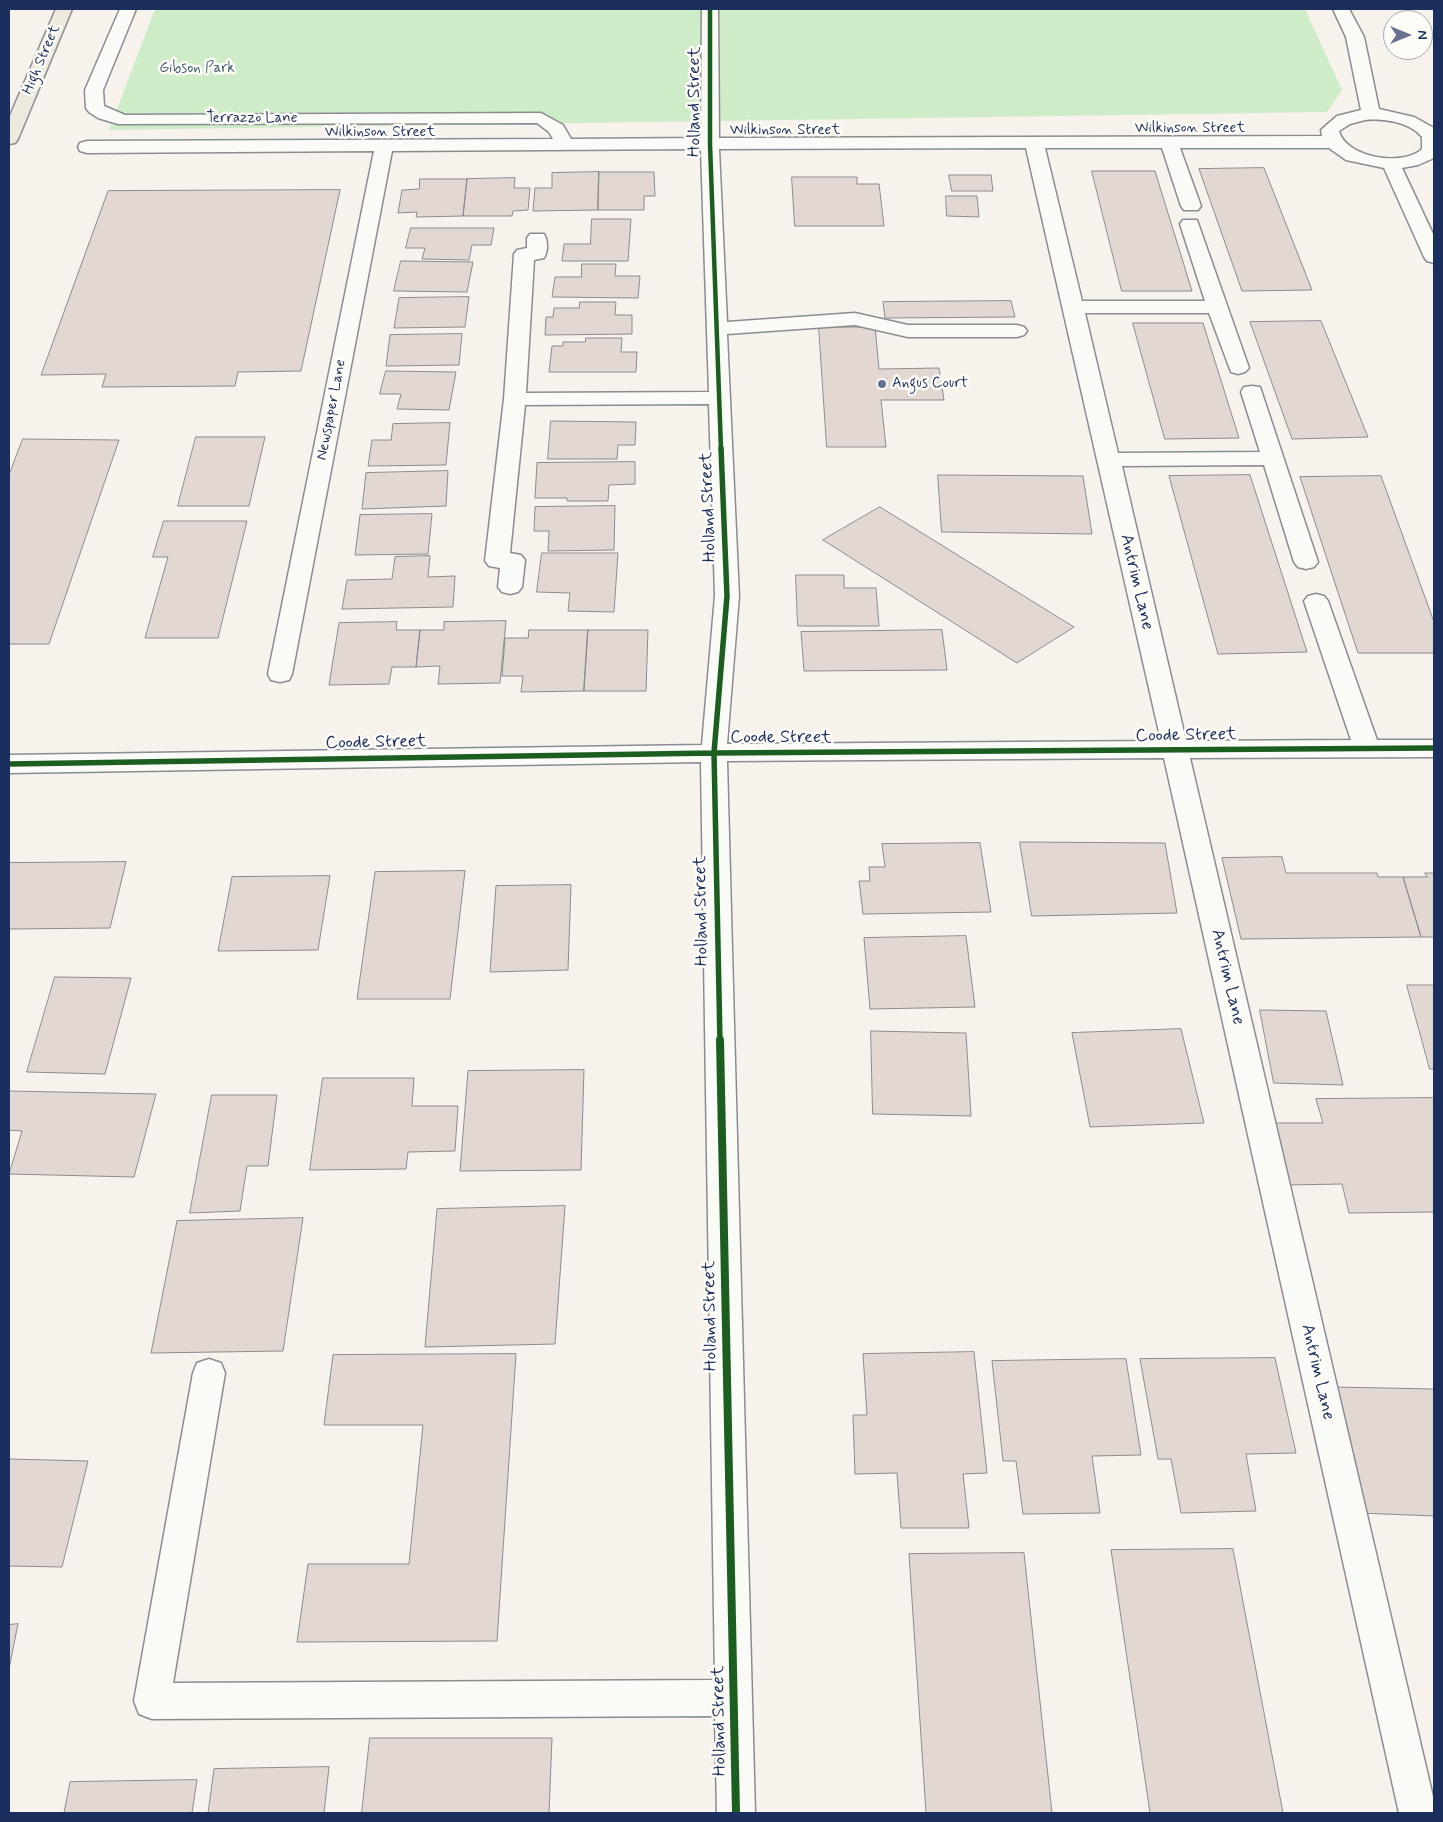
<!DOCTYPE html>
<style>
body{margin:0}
#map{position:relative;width:1443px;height:1822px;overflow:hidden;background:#f7f2ec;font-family:Mynerve,sans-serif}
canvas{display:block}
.frame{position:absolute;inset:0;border:10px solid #1b2f5e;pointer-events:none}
.north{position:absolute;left:1383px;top:10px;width:50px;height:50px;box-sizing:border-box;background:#fdfcf7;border:1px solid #a3aaba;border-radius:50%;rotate:90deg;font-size:14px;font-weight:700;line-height:20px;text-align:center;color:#1b2f5e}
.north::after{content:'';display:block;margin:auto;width:18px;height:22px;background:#687390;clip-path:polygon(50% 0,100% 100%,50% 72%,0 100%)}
</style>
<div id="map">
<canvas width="1443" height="1822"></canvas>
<div class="frame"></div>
<div class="north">N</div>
</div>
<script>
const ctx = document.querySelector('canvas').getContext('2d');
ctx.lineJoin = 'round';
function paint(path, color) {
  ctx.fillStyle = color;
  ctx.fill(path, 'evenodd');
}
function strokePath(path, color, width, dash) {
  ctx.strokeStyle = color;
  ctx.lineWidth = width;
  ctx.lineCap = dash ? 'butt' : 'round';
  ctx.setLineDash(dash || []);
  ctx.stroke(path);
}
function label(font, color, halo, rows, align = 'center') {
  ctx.font = font + ' Mynerve,sans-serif';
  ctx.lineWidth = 5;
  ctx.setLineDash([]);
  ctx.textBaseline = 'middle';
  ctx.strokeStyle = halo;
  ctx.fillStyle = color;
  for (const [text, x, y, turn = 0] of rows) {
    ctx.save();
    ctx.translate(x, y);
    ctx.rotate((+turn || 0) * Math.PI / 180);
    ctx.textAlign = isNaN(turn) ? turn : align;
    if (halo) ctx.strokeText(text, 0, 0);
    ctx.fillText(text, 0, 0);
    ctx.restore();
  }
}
const green = new Path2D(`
 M155 9H1305L1342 90 1327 112 109 130Z`);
const building = new Path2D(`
 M1264 168 1312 290 1242 291 1199 169Z
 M1092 171H1155L1192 291H1122Z
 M599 172 598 210 533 211 535 188H552V173Z
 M599 172H654L655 196H644V210H598Z
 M949 175H991L993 191H952Z
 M792 177H857V184H879L884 226H795Z
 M515 178 514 188H530L528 210 513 211 512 216H463L467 179Z
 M420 179H467L463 216 416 217 417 212 398 213 402 190 419 189Z
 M340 190 301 371 238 372 235 386 102 387 106 374 41 375 108 191Z
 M946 196H977L979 217 947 216Z
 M592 219H631L628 261H562L564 244H590Z
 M411 228H494L491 245H472L469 260 422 259 425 248H406Z
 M401 261 473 262 467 292 394 291Z
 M582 264H616L615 276H640L638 298 552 297 555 277H581Z
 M469 297 465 327 394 328 399 298Z
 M1011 301 1015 317 885 318 883 302Z
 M580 302H616L615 315H632V334L545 335 546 317H553L554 308H579Z
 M1321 321 1368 437 1292 439 1250 322Z
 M1133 323H1203L1239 438 1165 439Z
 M819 327H875L879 369 939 368 944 400H881L886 447H827Z
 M462 334 459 365 386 366 390 335Z
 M586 338H622L621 352H637L636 372H549L552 346H563V342H585Z
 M386 371 456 372 449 410 397 409 401 394H380Z
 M551 421 636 422 635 445H618L617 459H548Z
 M450 423 446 465 368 466 372 440H391L393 424Z
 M196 437H265L249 506H178Z
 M23 439 119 440 49 644H9V475Z
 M635 462V484L609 485 608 501H567V498H535L537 463Z
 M448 471 446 506 362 509 366 473Z
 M938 475 1083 476 1092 534 942 532Z
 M1250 475 1307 652 1218 654 1169 476Z
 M1381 476 1434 622V653H1358L1300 477Z
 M615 506 614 550 548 551 549 531H534L535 507Z
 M880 507 1074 627 1017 663 823 540Z
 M432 514 428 554 355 555 360 515Z
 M164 521H247L218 638H145L168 557H153Z
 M542 553H618L614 612 568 611 570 593 537 592Z
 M430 556 428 577 455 576 453 607 342 609 347 580 392 579 395 557Z
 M796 575H844V588H876L879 626H798Z
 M506 621 500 683 438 684 440 666 416 667 420 630H444V622Z
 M397 622 396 630H420L416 667H392L389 684 329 685 339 623Z
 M529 630H588L584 691 521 692 523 676H502L505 638H528Z
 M588 630H648L646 691H584Z
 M942 630 947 670 804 671 801 632Z
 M1020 842 1165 843 1177 913 1032 916Z
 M980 843 991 912 863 914 859 881H870L869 867H885L882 844Z
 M1282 857 1286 873H1377L1378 877H1403L1421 937 1241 939 1222 858Z
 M126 862 110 928 9 929V863Z
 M465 871 450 999H357L375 872Z
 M1425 873H1434V937H1421L1403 877H1427Z
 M330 876 318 950 218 951 232 877Z
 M571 885 568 970 490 972 496 886Z
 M966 936 975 1007 870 1009 864 938Z
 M55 977 131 978 105 1074 27 1072Z
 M1407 985H1434V1069H1430Z
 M1260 1010 1326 1011 1343 1085 1274 1083Z
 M1181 1029 1204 1123 1090 1127 1072 1033Z
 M871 1031 966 1033 971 1116 873 1114Z
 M584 1070 581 1170 460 1171 468 1071Z
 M323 1078H414L412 1106H458L455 1151 408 1152 406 1169 310 1170Z
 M9 1091 156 1094 134 1177 9 1174 22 1131 9 1130Z
 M212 1095H277L268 1166H247L240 1211 190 1213Z
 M1434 1098V1212L1349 1213 1342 1184 1287 1185 1273 1123H1323L1316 1099Z
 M565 1206 555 1344 425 1347 437 1209Z
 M303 1218 283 1351 151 1353 177 1221Z
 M974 1352 987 1473 963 1474 969 1528H901L897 1473 855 1474 853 1415H867L863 1354Z
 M516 1354 497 1641 297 1642 308 1564H409L423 1425H324L333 1355Z
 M1275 1358 1296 1453 1246 1454 1256 1511 1181 1513 1171 1459H1158L1140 1359Z
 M1126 1359 1141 1455 1092 1456 1100 1513 1023 1514 1016 1461H1003L992 1361Z
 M1334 1387 1434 1389V1516L1359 1513Z
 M9 1459 88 1461 62 1567 9 1566Z
 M1233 1549 1283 1813H1150L1111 1550Z
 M1024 1553 1052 1813H926L909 1554Z
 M18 1624 9 1669V1625Z
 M370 1738H552L549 1813H362Z
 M329 1767 324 1813H208L214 1769Z
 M197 1780 192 1813H64L70 1782Z`);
const minor = new Path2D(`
 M120 9H136L103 90 104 106 125 115 541 113 563 125 571 139 701 138 702 9H718L719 138 1322 136 1321 130 1337 116 1361 110 1346 37 1333 9H1349L1364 37 1379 109 1414 117 1434 128V158L1418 165 1402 168 1434 236V263L1427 261 1424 257 1384 168 1346 160 1329 148H1180L1201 206 1198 210H1184L1181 206 1162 148H1045L1082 301H1205L1180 224 1183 220H1197L1249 368 1245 372 1238 374 1231 372 1209 313H1085L1118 453 1260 452 1241 392 1244 387 1252 386 1260 387 1318 562 1314 567 1306 569 1298 567 1294 562 1264 465 1122 466 1186 741 1351 740 1304 601 1308 596 1316 594 1324 596 1328 601 1377 740H1434V757L1190 758 1434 1801V1813H1399L1164 758 727 761 755 1813H717L715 1716 152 1719 139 1714 134 1701 193 1373 197 1363 209 1359 221 1363 225 1373 173 1683 715 1680 701 762 9 773V755L702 745 715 596 709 404 525 405 510 553 521 555 525 560 522 587 518 592 510 594 502 592 498 587 500 568 489 566 485 561 504 399 514 254 517 250 527 248V238L530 234H544C548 240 548 252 544 258L534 260 526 393 709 392 701 149 392 151 292 674 289 680 280 682 271 680 268 674 374 151 87 153 80 151 78 147 80 143 87 141 553 139 549 132 537 123 118 124 98 118 89 112 86 108 85 90ZM1365 120C1383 118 1410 122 1422 137V149C1403 167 1346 158 1339 131L1350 124ZM1026 148 1161 741 727 744 739 596 727 334 855 325 908 337H1017L1024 335 1027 331 1024 327 1017 325H908L855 313 727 322 719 149Z`);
const highway = new Path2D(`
 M56 9H72L18 139 15 143 9 144V118Z`);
const cyclewayFar2 = new Path2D(`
 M710 9V144L721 449`);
const cyclewayFar1 = new Path2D(`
 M9 764 714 753 1434 748
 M720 1042 714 753 727 596 721 448`);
const cycleway = new Path2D(`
 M720 1040 736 1813`);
const markers = [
 [882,384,5,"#687390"]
];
const farStreetnames = [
 ["High Street",42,60,-67],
 ["Terrazzo Lane",252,119],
 ["Wilkinson Street",1190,129],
 ["Wilkinson Street",785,131],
 ["Wilkinson Street",380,133],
 ["Newspaper Lane",332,410,-79]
];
const farParknames = [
 ["Gibson Park",197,69]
];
const farPoinames = [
 ["Angus Court",892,384]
];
const streetNames = [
 ["Holland Street",695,102,-90],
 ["Holland Street",709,507,-92],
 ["Antrim Lane",1136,582,77],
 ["Coode Street",1186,736,-1],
 ["Coode Street",781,738],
 ["Coode Street",376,743,-1],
 ["Holland Street",702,911,-91],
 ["Antrim Lane",1227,977,77],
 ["Holland Street",711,1316,-91],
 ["Antrim Lane",1317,1372,77],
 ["Holland Street",720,1721,-91]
];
paint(green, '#cfecc8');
paint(building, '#e2d8d1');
strokePath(building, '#8a8c92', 1);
strokePath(minor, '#8a8c92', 3);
strokePath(highway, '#8a8c92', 3);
paint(minor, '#fafaf7');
paint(highway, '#ede9dc');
strokePath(cyclewayFar2, '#1b5e20', 4.5);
strokePath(cyclewayFar1, '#1b5e20', 5.5);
strokePath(cycleway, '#1b5e20', 8);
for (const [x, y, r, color] of markers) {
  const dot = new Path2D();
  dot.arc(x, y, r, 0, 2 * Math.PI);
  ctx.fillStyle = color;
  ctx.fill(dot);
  strokePath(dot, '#fdfcf7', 2);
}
label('15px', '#1b2f5e', '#fdfcf7', farStreetnames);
label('15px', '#405d71', '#fdfcf7', farParknames);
label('15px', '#1b2f5e', '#fdfcf7', farPoinames, 'left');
label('18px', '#1b2f5e', '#fdfcf7', streetNames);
</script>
